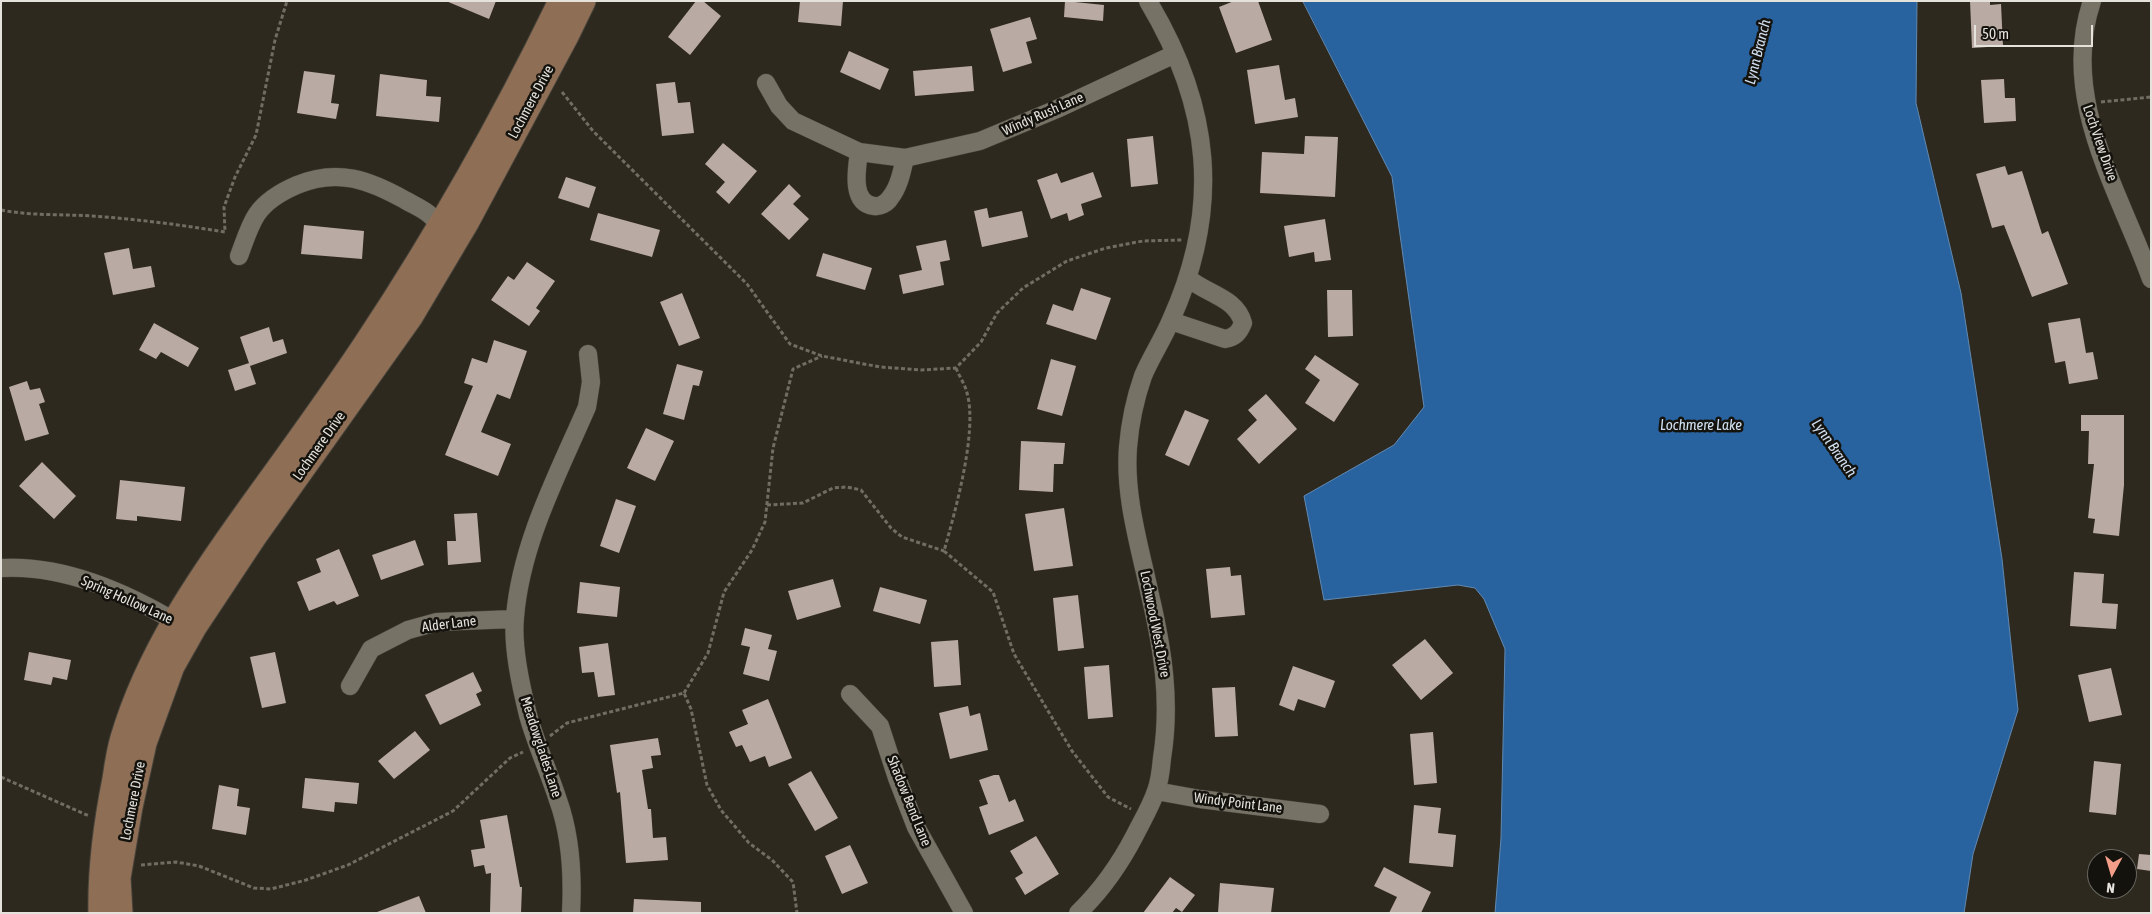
<!DOCTYPE html>
<style>
body{margin:0}
#map{position:relative;width:2152px;height:914px;overflow:hidden;background:#2e291e;font-family:"Asap Condensed",sans-serif}
canvas{display:block}
.frame{position:absolute;inset:0;border:2px solid #e4e2db;pointer-events:none}
.north{position:absolute;left:2087px;top:849px;width:50px;height:50px;box-sizing:border-box;background:#14120d;border:1px solid #67655f;border-radius:50%;rotate:186deg;font-size:14px;font-weight:700;line-height:20px;text-align:center;color:#e4e2db}
.north::after{content:'';display:block;margin:auto;width:18px;height:22px;background:#f49e8a;clip-path:polygon(50% 0,100% 100%,50% 72%,0 100%)}
.scale{position:absolute;left:1974px;top:25px;width:119px;height:22px;box-sizing:border-box;border:2px solid #e4e2db;border-top:0;padding-left:6px;font-size:15px;line-height:18px;white-space:nowrap;color:#e4e2db;-webkit-text-stroke:4px #14120d;paint-order:stroke}
</style>
<div id="map">
<canvas width="2152" height="914"></canvas>
<div class="frame"></div>
<div class="north">N</div>
<div class="scale">50 m</div>
</div>
<script>
const ctx = document.querySelector('canvas').getContext('2d');
ctx.lineJoin = 'round';
function paint(path, color) {
  ctx.fillStyle = color;
  ctx.fill(path, 'evenodd');
}
function strokePath(path, color, width, dash) {
  ctx.strokeStyle = color;
  ctx.lineWidth = width;
  ctx.lineCap = dash ? 'butt' : 'round';
  ctx.setLineDash(dash || []);
  ctx.stroke(path);
}
function label(font, color, halo, rows, align = 'center') {
  ctx.font = font + ' "Asap Condensed",sans-serif';
  ctx.lineWidth = 5;
  ctx.setLineDash([]);
  ctx.textBaseline = 'middle';
  ctx.strokeStyle = halo;
  ctx.fillStyle = color;
  for (const [text, x, y, turn = 0] of rows) {
    ctx.save();
    ctx.translate(x, y);
    ctx.rotate((+turn || 0) * Math.PI / 180);
    ctx.textAlign = isNaN(turn) ? turn : align;
    if (halo) ctx.strokeText(text, 0, 0);
    ctx.fillText(text, 0, 0);
    ctx.restore();
  }
}
const water = new Path2D(`
 M1303 1H1917L1916 103 1961 293 2002 559 2018 710 1973 854 1964 913H1495L1501 838 1505 649 1484 599 1475 588 1458 585 1324 600 1304 496 1394 445 1424 407 1392 177Z`);
const building = new Path2D(`
 M446 1H496L489 19Z
 M696 1H703L721 16 690 55 668 37Z
 M800 1H843L841 26 798 22Z
 M1065 1 1104 5 1103 21 1064 17Z
 M1234 1H1258L1272 40 1236 53 1219 7Z
 M1970 1H1990V5L2001 4 2003 46 1972 48Z
 M1030 17 1037 39 1026 42 1032 63 1003 72 990 29Z
 M849 51 889 69 880 90 840 72Z
 M1279 65 1285 100 1295 98 1298 117 1255 124 1247 70Z
 M972 66 974 91 915 96 913 71Z
 M304 71 335 75 331 103 339 104 336 119 297 113Z
 M380 74 427 80 426 96 441 97 439 122 376 116Z
 M2004 79 2005 98H2015L2016 121 1984 123 1981 80Z
 M675 82 678 103 690 102 694 133 662 136 656 84Z
 M1153 136 1158 184 1131 187 1127 139Z
 M1305 136 1338 137 1335 197 1260 193 1262 152 1304 154Z
 M723 143 757 171 729 204 716 192 725 182 705 164Z
 M2005 166 2008 175 2022 171 2042 234 2048 231 2068 284 2032 297 2004 225 1992 228 1976 174Z
 M1093 172 1102 197 1081 204 1084 215 1069 221 1067 213 1051 219 1037 180 1057 173 1061 183Z
 M566 177 596 187 589 208 558 198Z
 M789 184 801 196 793 204 809 219 789 240 761 214Z
 M987 208 989 218 1022 211 1028 237 982 247 974 211Z
 M598 213 660 230 652 257 590 240Z
 M1325 219 1331 260 1315 262 1314 252 1289 257 1284 226Z
 M304 225 364 231 362 259 301 254Z
 M946 240 950 260 940 262 944 285 903 294 899 275 922 270 916 246Z
 M129 248 133 269 151 266 155 287 113 295 104 253Z
 M823 253 872 268 865 290 816 276Z
 M527 262 555 281 536 308 540 311 529 326 491 300 508 276 514 280Z
 M1081 288 1111 298 1096 340 1046 324 1053 304 1073 311Z
 M1327 290H1352L1353 336 1328 337Z
 M682 293 700 338 679 346 660 302Z
 M2080 318 2086 353 2093 352 2098 379 2069 384 2065 361 2055 363 2048 323Z
 M154 323 199 348 188 367 161 352 156 359 139 350Z
 M269 327 273 342 283 339 287 353 250 366 240 337Z
 M494 340 527 351 510 399 497 394 481 432 511 444 498 476 445 455 473 386 464 383 472 358 487 363Z
 M1315 355 1359 384 1334 422 1305 403 1320 380 1305 369Z
 M1051 359 1076 366 1062 416 1037 409Z
 M249 363 256 384 235 391 228 370Z
 M677 364 703 371 699 386 693 385 684 420 663 414Z
 M27 381 30 390 40 388 45 402 39 404 49 434 25 441 9 387Z
 M1266 394 1297 429 1259 464 1237 439 1257 420 1248 410Z
 M1185 410 1209 420 1189 466 1165 455Z
 M2081 415H2124V485L2119 536 2093 533 2095 519 2088 518 2094 464H2088L2089 431H2081Z
 M646 428 674 441 655 481 627 468Z
 M1021 441 1065 443 1063 464H1054L1053 492 1019 490Z
 M42 462 76 496 54 519 19 486Z
 M120 480 185 487 181 521 137 516V521L116 519Z
 M616 499 636 506 619 553 600 546Z
 M1064 508 1073 566 1034 571 1025 514Z
 M477 513 481 562 448 565 447 541H456L454 514Z
 M415 540 424 565 381 580 372 555Z
 M339 549 359 596 337 605 334 601 309 611 297 582 321 572 316 559Z
 M1230 567 1231 576 1241 575 1245 615 1211 618 1206 569Z
 M2074 572 2104 574 2102 603 2118 604 2116 629 2070 626Z
 M833 579 841 607 797 620 788 591Z
 M580 582 620 587 617 617 577 613Z
 M880 587 927 600 920 624 873 611Z
 M1078 595 1084 648 1058 651 1053 598Z
 M745 628 772 635 768 649 777 651 769 681 743 674 750 647 741 645Z
 M1425 639 1453 673 1421 700 1392 665Z
 M958 640 961 685 934 687 931 642Z
 M608 643 615 695 598 697 594 672 582 673 579 647Z
 M29 652 71 660 67 680 53 677 51 685 24 680Z
 M275 652 286 703 262 708 250 657Z
 M1109 665 1113 717 1088 719 1084 667Z
 M1293 666 1335 681 1325 708 1298 699 1294 711 1279 705Z
 M2111 668 2122 715 2089 722 2078 675Z
 M473 672 482 691 476 694 481 705 440 725 425 695Z
 M1235 687 1238 736 1215 737 1212 688Z
 M768 699 792 758 769 767 765 756 750 762 742 745 736 747 729 732 748 724 742 710Z
 M968 706 970 716 980 713 988 750 950 759 939 713Z
 M415 731 430 750 394 779 378 761Z
 M1433 732 1437 783 1414 785 1410 734Z
 M658 738 661 755 651 756 653 768 642 770 648 809H651L653 838 666 837 668 860 626 863 620 792 617 793 610 745Z
 M2094 761 2121 764 2116 815 2089 812Z
 M811 771 838 818 815 831 788 784Z
 M994 775H999L1009 802 1015 799 1024 821 989 835 979 807 988 804 979 780Z
 M305 778 359 783 357 804 335 802 334 812 302 808Z
 M219 785 239 789 237 806 250 808 246 835 212 829Z
 M1414 805 1441 808 1438 833 1456 835 1453 867 1409 863Z
 M507 815 520 887H522L521 913H490L491 873 486 874 484 865 474 867 471 850 485 848 480 820Z
 M1036 836 1059 874 1025 895 1015 878 1023 873 1010 851Z
 M850 845 868 883 842 894 825 856Z
 M2139 854 2151 855V871L2137 869Z
 M1384 867 1431 892 1421 913H1389L1397 897 1374 886Z
 M1170 877 1195 895 1182 912 1176 908 1172 913H1143Z
 M1220 883 1274 888 1271 913H1218Z
 M419 896 426 913H377V912Z
 M634 899 701 902V913H633Z`);
const path = new Path2D(`
 M562 92 593 131 747 284 790 344 822 356 880 367 921 370 956 368 981 342 997 313 1023 288 1067 261 1106 248 1143 241 1182 240
 M2101 102 2151 97
 M1 210C32 216 62 214 92 216 137 219 181 225 225 232L224 207 235 177 256 135 275 40 287 1
 M956 368C959 376 965 384 967 393 978 431 955 512 944 551L993 592 1014 654 1072 751 1108 797 1131 809
 M767 505 803 503 833 488 847 487 861 490 891 528 902 537 944 551
 M684 693 708 653 724 592 752 550 765 522 773 448 793 369 822 356
 M550 736 567 723 684 693 691 709 707 785 721 810 749 843 772 860 793 882 797 913
 M1 777 89 816
 M141 865 176 862 199 866 254 888 271 889 306 880 348 865 453 811 510 758 523 752`);
const street = new Path2D(`
 M2092 1C2059 98 2119 190 2151 279
 M766 83 779 106 793 121 859 152 905 158 980 141 1057 109 1175 54
 M859 152C857 168 850 203 874 206 880 207 887 203 890 198 899 187 902 171 905 158
 M239 256C244 243 249 226 257 214 266 201 283 191 297 185 338 168 369 180 405 200 413 205 424 209 431 216 437 221 442 226 448 231
 M1171 321 1225 339C1235 337 1239 333 1243 323 1236 297 1206 294 1188 278
 M1 568C64 564 132 595 184 627
 M350 686 371 649 408 630 437 622 514 619
 M850 694 880 726 897 778 916 827 964 913
 M1156 791 1200 799 1320 814
 M571 913C573 875 571 836 558 800 549 772 536 744 528 715 521 686 512 647 515 617 521 543 558 474 587 407L591 382 588 354
 M1078 913C1102 890 1120 864 1135 835 1142 821 1151 806 1156 791 1160 781 1161 769 1162 758 1171 702 1163 650 1150 595 1140 547 1124 497 1128 447 1130 423 1135 399 1143 376 1151 357 1163 339 1171 320 1222 207 1211 106 1148 1`);
const secondary = new Path2D(`
 M101 913C100 867 106 824 115 779 117 765 119 751 123 738 148 653 200 578 251 507 291 452 331 397 368 341 440 232 504 119 561 1
 M120 913 118 878 130 807 144 743 172 666 194 627 253 538 410 317 467 221 566 36 583 1`);
const streetNames = [
 ["Lochmere Drive",531,102,-62],
 ["Windy Rush Lane",1043,114,-24],
 ["Loch View Drive",2100,143,71],
 ["Lochmere Drive",319,446,-55],
 ["Spring Hollow Lane",127,600,24],
 ["Alder Lane",449,624,-7],
 ["Lochwood West Drive",1155,624,79],
 ["Meadowglades Lane",541,747,72],
 ["Lochmere Drive",133,801,-79],
 ["Shadow Bend Lane",909,801,68],
 ["Windy Point Lane",1238,803,7]
];
const waterNames = [
 ["Lynn Branch",1758,52,-76],
 ["Lochmere Lake",1701,425],
 ["Lynn Branch",1834,448,55]
];
paint(water, '#29639f');
strokePath(water, '#6189b1', 1);
paint(building, '#b9aaa3');
strokePath(street, '#47443b', 19);
strokePath(secondary, '#47443b', 27);
strokePath(path, '#716d63', 3, [4, 2.5]);
strokePath(street, '#777266', 18);
strokePath(secondary, '#8f6e56', 25);
label('14px', '#e4e2db', '#14120d', streetNames);
label('italic 15px', '#d1e0f1', '#14120d', waterNames);
</script>
